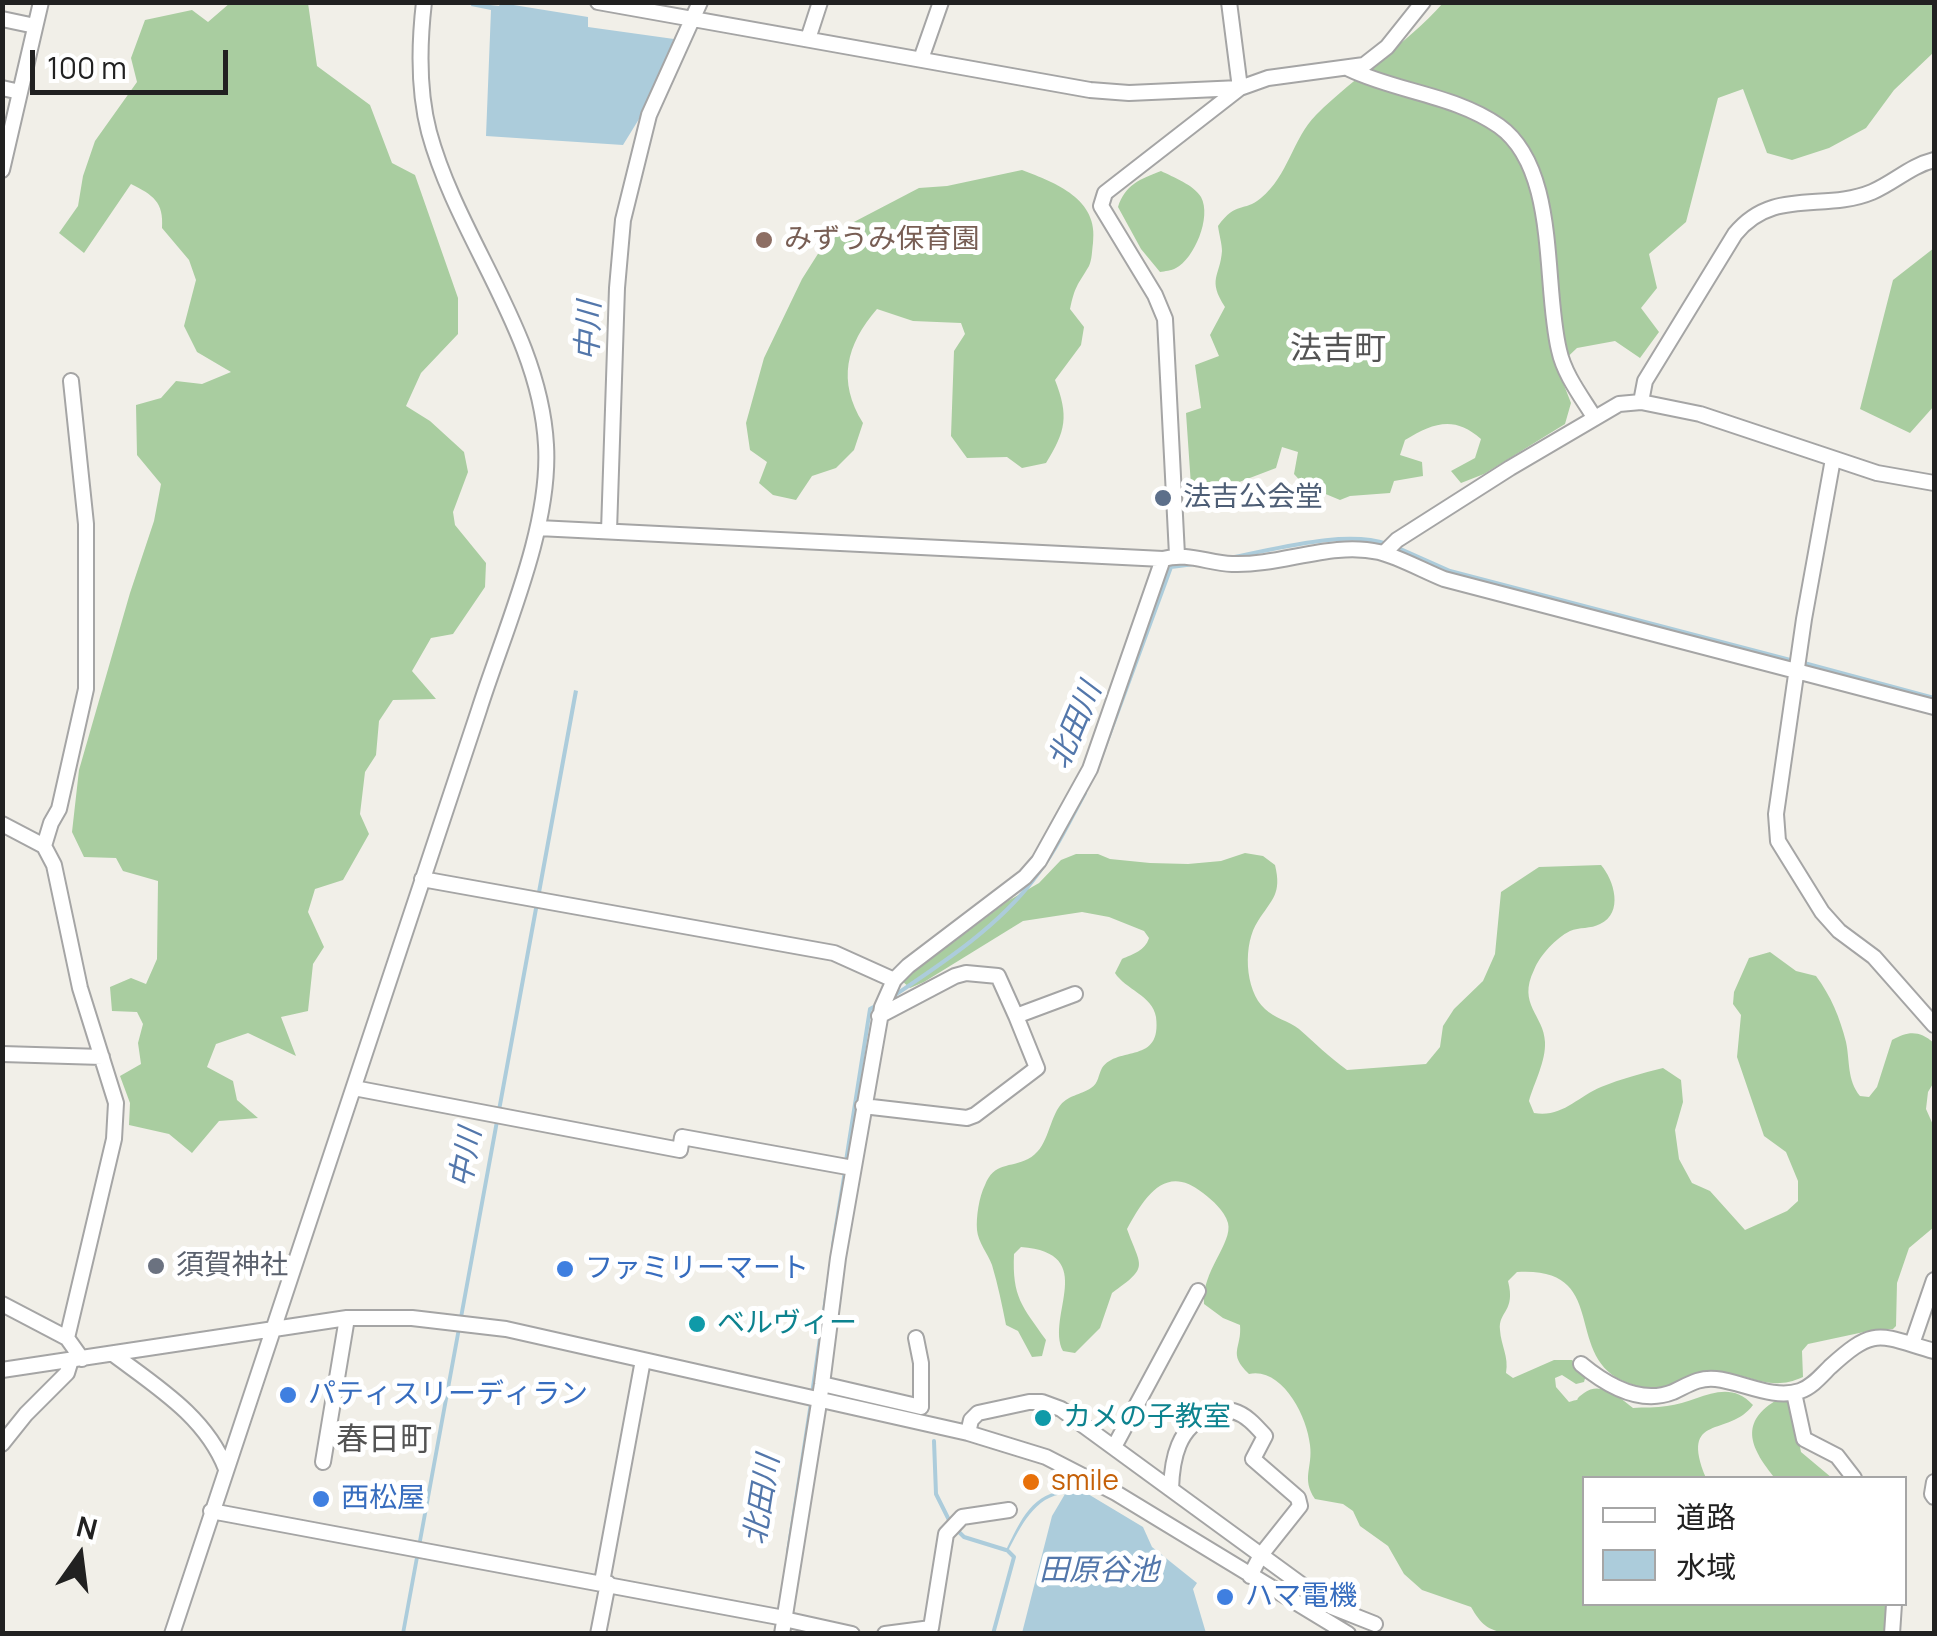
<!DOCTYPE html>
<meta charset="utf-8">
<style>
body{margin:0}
#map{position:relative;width:1937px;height:1636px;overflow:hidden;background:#f1efe8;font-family:Manrope,"Noto Sans JP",sans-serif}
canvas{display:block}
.frame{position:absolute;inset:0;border:5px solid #212121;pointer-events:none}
.legend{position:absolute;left:1582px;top:1476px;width:325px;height:130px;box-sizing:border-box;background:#fff;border:2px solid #a6a6a6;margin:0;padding:12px 18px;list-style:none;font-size:30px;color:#212121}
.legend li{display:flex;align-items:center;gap:20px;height:50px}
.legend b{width:50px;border:2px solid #a6a6a6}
.north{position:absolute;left:30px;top:1506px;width:100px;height:100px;-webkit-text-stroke:8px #fff;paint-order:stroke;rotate:14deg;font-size:28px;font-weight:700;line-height:40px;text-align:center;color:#212121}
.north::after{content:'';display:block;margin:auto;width:35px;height:45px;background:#212121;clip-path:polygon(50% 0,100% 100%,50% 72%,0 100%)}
.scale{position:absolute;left:30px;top:50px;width:198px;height:45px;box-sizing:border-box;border:5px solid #212121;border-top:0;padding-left:12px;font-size:30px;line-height:35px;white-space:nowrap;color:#212121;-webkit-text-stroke:8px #fff;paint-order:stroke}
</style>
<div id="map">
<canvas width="1937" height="1636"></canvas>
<div class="frame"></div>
<ul class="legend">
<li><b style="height:12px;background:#fff"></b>道路</li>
<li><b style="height:28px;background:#acccdb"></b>水域</li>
</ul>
<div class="north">N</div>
<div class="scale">100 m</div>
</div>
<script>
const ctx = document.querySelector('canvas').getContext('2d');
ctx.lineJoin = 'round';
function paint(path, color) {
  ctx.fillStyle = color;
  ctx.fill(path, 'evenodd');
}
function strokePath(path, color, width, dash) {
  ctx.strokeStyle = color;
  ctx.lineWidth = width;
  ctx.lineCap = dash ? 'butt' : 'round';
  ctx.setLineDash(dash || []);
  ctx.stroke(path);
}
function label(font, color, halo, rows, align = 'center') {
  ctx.font = font + ' Manrope,"Noto Sans JP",sans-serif';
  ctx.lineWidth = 10;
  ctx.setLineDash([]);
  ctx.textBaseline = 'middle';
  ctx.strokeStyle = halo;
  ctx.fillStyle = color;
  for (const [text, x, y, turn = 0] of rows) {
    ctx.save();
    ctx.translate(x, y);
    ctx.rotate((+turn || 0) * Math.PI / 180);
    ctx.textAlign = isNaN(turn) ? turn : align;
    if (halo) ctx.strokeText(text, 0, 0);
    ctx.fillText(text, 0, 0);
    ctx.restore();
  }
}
const forest = new Path2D(`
 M230 3H308L317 66 370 105 392 163 415 175 458 298V334L421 373 406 406 430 421 464 452 468 472 453 512 455 525 486 563 485 587 453 634 431 638 412 671 436 699 393 700 379 721 376 755 365 772 360 814 369 834 343 880 315 889 308 912 324 947 313 964 308 1011 281 1017 296 1056 248 1033 216 1044 207 1067 233 1081 237 1100 258 1118 219 1121 192 1153 169 1134 129 1125 130 1103 120 1076 141 1064 138 1043 143 1024 137 1012 112 1011 110 987 131 978 146 984 157 959 158 881 123 871 116 858 84 857 72 832 79 770 130 593 154 521 161 484 137 455 136 405 161 398 176 381 202 384 231 372 197 352 184 326 196 280 189 260 162 228C164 202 153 195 131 184L84 253 59 233 78 206 83 176 95 141 137 82 131 58 145 20 192 10 208 22Z
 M1443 3H1934V52L1894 90 1866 128 1829 148 1792 160 1767 153 1743 89 1718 98 1686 222 1649 254 1657 288 1641 308 1659 332 1640 358 1615 341 1577 348 1557 367 1571 403 1565 424 1484 474 1461 483 1451 471 1475 458 1481 439C1454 415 1433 423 1405 440L1400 455 1422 462 1423 476 1394 481 1390 493 1350 496 1340 500 1304 485 1294 474 1298 452 1282 447 1276 468 1192 500 1186 413 1201 408 1195 365 1219 356 1210 335 1225 307C1207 279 1220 277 1222 251 1222 244 1219 234 1218 226 1237 200 1243 213 1261 198 1288 176 1293 138 1316 115 1356 75 1406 45 1443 3Z
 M1022 170C1056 183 1099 199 1093 243 1092 250 1092 260 1089 266 1077 286 1075 286 1070 309L1084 327 1081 345 1055 380C1069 416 1066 431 1046 463L1022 468 1007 457 967 458 951 436 954 351 965 334 961 323 913 321 877 309C846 345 837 381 863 423L854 450 836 468 812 476 796 500 773 495 759 483 767 462 750 450 746 423 764 358 802 279 821 249 852 223 919 188 947 186Z
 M1161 171C1173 177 1194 185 1201 197 1212 217 1194 259 1176 268 1171 271 1165 271 1160 272L1141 249 1118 207C1125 185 1140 179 1161 171Z
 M1934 248V406L1910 433 1860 409 1893 280Z
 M1245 853 1263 856 1275 865C1282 894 1272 899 1258 921 1243 943 1244 990 1265 1009 1274 1018 1289 1021 1299 1029 1315 1043 1329 1057 1347 1070L1426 1064 1440 1047 1443 1026 1454 1009 1483 981 1495 954 1501 892 1539 867 1601 865C1614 880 1624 913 1600 924 1591 929 1579 927 1570 931 1556 938 1540 955 1534 970 1517 1005 1544 1015 1545 1042 1546 1061 1534 1083 1529 1101L1534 1113C1562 1118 1577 1097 1601 1087 1621 1079 1642 1073 1663 1068L1681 1080 1683 1102 1675 1130 1679 1159 1692 1183 1710 1191 1745 1230 1787 1211 1798 1201V1181L1786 1152 1764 1136 1737 1057 1741 1015 1733 1004 1734 992 1749 958 1770 952 1796 971 1816 976C1831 996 1840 1018 1846 1042 1850 1061 1847 1080 1860 1096L1869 1097 1877 1087 1892 1040C1908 1031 1919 1030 1934 1043V1082L1928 1092 1926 1109 1934 1127V1227L1909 1248 1897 1283 1896 1326 1893 1329H1878L1808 1344 1802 1351 1803 1377C1769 1393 1749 1373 1714 1371 1704 1370 1696 1377 1687 1382 1666 1391 1649 1391 1628 1383 1560 1358 1613 1266 1517 1272L1508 1281C1516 1312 1498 1311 1500 1330 1501 1346 1509 1356 1506 1373L1513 1378 1554 1360H1572L1586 1375 1584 1382 1576 1384 1562 1375 1555 1378 1556 1387 1569 1402C1586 1397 1570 1403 1584 1393 1601 1380 1620 1398 1633 1408 1644 1407 1656 1408 1667 1406 1697 1403 1727 1376 1753 1405 1729 1438 1679 1412 1706 1478H1584V1604H1888L1884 1633H1506C1487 1630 1481 1624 1471 1607L1422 1590 1404 1574 1388 1546 1360 1526 1353 1511 1343 1504 1315 1499C1301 1478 1313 1468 1310 1445 1307 1416 1282 1367 1249 1374 1227 1353 1242 1349 1240 1325L1223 1318 1204 1304C1201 1272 1233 1243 1228 1223 1224 1210 1213 1201 1203 1193 1165 1162 1144 1198 1127 1229 1141 1268 1150 1266 1112 1293L1100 1328 1075 1353 1063 1351C1045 1316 1100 1253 1021 1247L1014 1254C1012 1297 1022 1306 1046 1340L1042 1356 1032 1357 1018 1331 1006 1325C1002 1305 998 1285 992 1265 988 1254 978 1242 977 1230 976 1217 979 1197 985 1185 994 1162 1010 1168 1028 1159 1048 1149 1048 1123 1059 1107 1067 1095 1081 1095 1091 1088 1099 1083 1098 1075 1102 1068 1118 1045 1162 1065 1156 1017 1153 996 1125 989 1115 973L1122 959C1133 954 1145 951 1149 938L1144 931 1109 917 1082 912 1023 921 924 982 910 988 902 981 1008 901 1039 883 1061 860 1076 854H1098L1110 859 1150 863 1188 864 1221 861Z
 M1775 1401 1787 1402 1793 1414 1801 1452 1832 1478H1775C1752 1450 1738 1424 1775 1401Z`);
const water = new Path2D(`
 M472 3 499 6 501 3 588 17V27L674 39 639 119 623 145 486 136 491 10 471 6Z
 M574 690 578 691 405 1633 401 1634Z
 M1073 1485 1143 1527 1152 1547 1197 1583 1193 1589 1206 1633H1022L1052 1516 1065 1494C1035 1495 1020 1528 1008 1551L1006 1550C1021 1520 1032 1492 1069 1490Z`);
const stream = new Path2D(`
 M1396 547 1450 571 1794 661
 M1228 558C1273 550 1345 529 1387 544
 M1804 663 1934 698
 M1096 771 1171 567 1194 564
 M892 997C941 964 998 927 1034 879 1055 853 1069 822 1085 793
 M846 1161 870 1009 879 1004
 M833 1245 845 1171
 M812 1394 827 1290
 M934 1441 936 1494 950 1522
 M956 1529 964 1537 1006 1550
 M788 1552 811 1403
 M993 1634 1014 1557 1008 1551`);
const minor = new Path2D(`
 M598 2 1090 90 1129 93 1240 88 1268 78 1364 65 1387 47 1423 2
 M1229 2 1240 88
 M2 19 35 26
 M808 39 820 2
 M921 59 941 2
 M1349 69C1397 92 1455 95 1499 126 1559 169 1543 284 1559 350 1564 374 1581 396 1594 417
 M2 88 20 92
 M2 170 41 2
 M1641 402 1645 381 1735 234C1773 187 1824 212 1872 192 1895 182 1910 166 1934 160
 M1833 459 1804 619 1776 814 1778 841 1822 912 1839 931 1874 957 1934 1025
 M538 528 1163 559C1187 552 1208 563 1232 564 1281 566 1331 541 1379 552 1399 557 1424 571 1444 579L1934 707
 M609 531 617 288 623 220 649 115 700 2
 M1384 553 1397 540 1510 468 1619 404 1641 402 1700 414 1877 473 1934 483
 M1177 555 1165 319 1155 295 1101 206 1105 193 1240 88
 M2 824 44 846
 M422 879 834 953 894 980
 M879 1016 955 976 966 973 998 976 1016 1016 1075 994
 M2 1054 102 1057
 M354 1088 680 1150 682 1137 853 1168
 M863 1106 967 1118 975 1115 1037 1068 1016 1016
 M2 1304 67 1338 82 1359
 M67 1338 114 1139 116 1103 80 988 54 865 44 846 51 823 59 809 86 689V524L71 381
 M1912 1344 1934 1280
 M113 1354C157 1387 206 1417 226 1469
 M1581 1364C1605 1384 1640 1405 1673 1392 1688 1385 1699 1377 1716 1379 1743 1382 1773 1400 1800 1391 1812 1387 1821 1376 1830 1367 1875 1326 1878 1335 1934 1351
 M2 1370 347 1318H412L506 1329 968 1433 1046 1457 1116 1493 1348 1634
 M822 1384 921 1407V1363L916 1338
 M1794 1393 1804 1439 1837 1456 1854 1478
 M968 1433 971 1420 978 1413 1029 1402H1042L1061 1409 1332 1607 1375 1624
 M2 1444 26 1414 67 1373 71 1360
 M1114 1447 1198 1291
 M323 1462 347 1318
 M1934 1482 1932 1494 1934 1497
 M1171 1489C1172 1459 1178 1426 1210 1415 1218 1412 1225 1409 1233 1411 1247 1415 1256 1426 1265 1436L1253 1459 1298 1498 1300 1506 1261 1555 1250 1576
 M211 1511 784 1618
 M602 1582 643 1360
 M784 1619 852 1634
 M172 1634 479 710C504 631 551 528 546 445 540 332 458 239 429 132 418 90 419 45 424 2
 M598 1634 608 1583
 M782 1634 822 1384 838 1258 882 1007 894 980 908 966 1025 877 1039 861 1090 769 1163 559
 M885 1634 931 1628 946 1534 962 1517 1009 1510
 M1892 1634 1894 1604`);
const markers = [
 [764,240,10,"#8d6e63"],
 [1163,498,10,"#5c6f8a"],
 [156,1266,10,"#6b7280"],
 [565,1269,10,"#3f7fe0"],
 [697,1324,10,"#0f9aa8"],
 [288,1395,10,"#3f7fe0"],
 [1043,1418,10,"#0f9aa8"],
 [1031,1482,10,"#e8710a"],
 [321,1499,10,"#3f7fe0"],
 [1225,1597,10,"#3f7fe0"]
];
const educationNames = [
 ["みずうみ保育園",784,240]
];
const serviceNames = [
 ["法吉公会堂",1183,498]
];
const worshipNames = [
 ["須賀神社",176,1266]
];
const shopNames = [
 ["ファミリーマート",585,1269],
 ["パティスリーディラン",308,1395],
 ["西松屋",341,1499],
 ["ハマ電機",1245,1597]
];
const cultureNames = [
 ["ベルヴィー",717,1324],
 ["カメの子教室",1063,1418]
];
const foodNames = [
 ["smile",1051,1482]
];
const waterNames = [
 ["中川",590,331,-88],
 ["北田川",1076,726,-67],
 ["中川",467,1158,-80],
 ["北田川",763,1500,-81],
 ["田原谷池",1099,1572]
];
const quarterNames = [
 ["法吉町",1338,350],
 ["春日町",384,1441]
];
paint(forest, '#a9cda0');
paint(water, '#acccdb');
strokePath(stream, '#acccdb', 4);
strokePath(minor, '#a5a5a5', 18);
strokePath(minor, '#fff', 14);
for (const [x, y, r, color] of markers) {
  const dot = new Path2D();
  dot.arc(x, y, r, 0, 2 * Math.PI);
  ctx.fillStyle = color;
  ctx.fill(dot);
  strokePath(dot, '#fff', 4);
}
label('28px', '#785e54', '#fff', educationNames, 'left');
label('28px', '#4e5e75', '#fff', serviceNames, 'left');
label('28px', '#5b616d', '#fff', worshipNames, 'left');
label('28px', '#366cbe', '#fff', shopNames, 'left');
label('28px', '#0d838f', '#fff', cultureNames, 'left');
label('28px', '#c56008', '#fff', foodNames, 'left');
label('italic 30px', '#5377ab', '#fff', waterNames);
label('32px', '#545454', '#fff', quarterNames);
</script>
